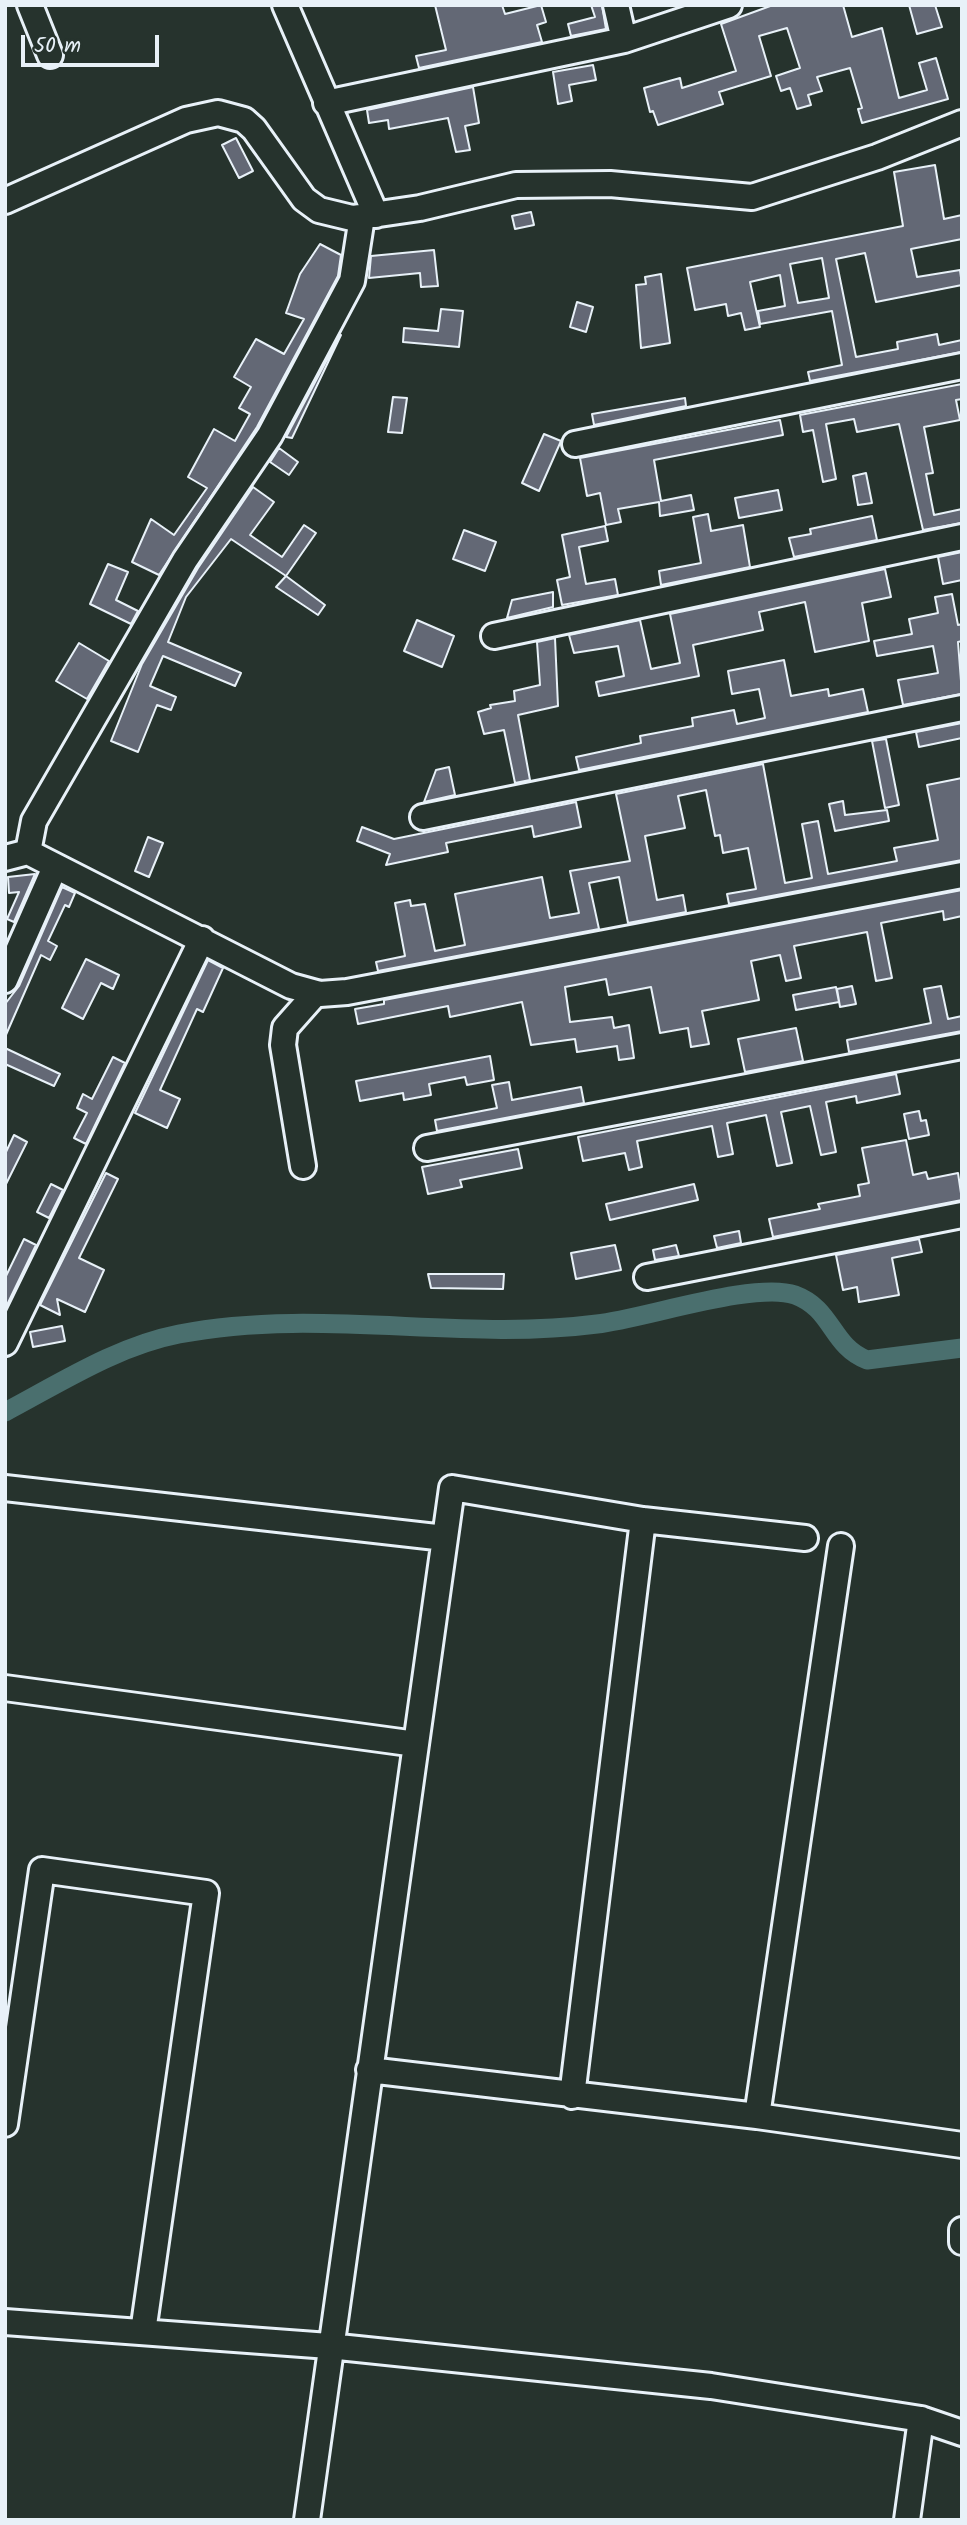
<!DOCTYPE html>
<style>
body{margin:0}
#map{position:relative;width:967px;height:2525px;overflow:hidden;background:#26332d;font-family:Kalam,sans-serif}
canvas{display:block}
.frame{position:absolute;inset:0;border:7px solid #e8f1f8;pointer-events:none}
.scale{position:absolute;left:21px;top:35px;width:138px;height:32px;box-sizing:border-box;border:4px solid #e8f1f8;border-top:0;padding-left:9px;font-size:21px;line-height:24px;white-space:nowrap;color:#e8f1f8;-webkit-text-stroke:5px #26332d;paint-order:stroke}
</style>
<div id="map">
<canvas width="967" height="2525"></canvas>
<div class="frame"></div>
<div class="scale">50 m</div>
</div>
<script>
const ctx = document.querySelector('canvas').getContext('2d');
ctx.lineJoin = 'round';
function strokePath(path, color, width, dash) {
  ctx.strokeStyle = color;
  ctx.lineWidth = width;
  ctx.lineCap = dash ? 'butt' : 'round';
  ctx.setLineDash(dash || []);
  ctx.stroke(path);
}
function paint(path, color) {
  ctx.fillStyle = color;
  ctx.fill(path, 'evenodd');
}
const canal = new Path2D(`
 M5 1412C60 1383 117 1346 179 1334 319 1307 459 1342 597 1324 643 1319 755 1281 795 1295 833 1309 831 1346 867 1360L962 1348`);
const building = new Path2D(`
 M435 5H502L505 14 541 5 546 22 537 25 542 42 419 68 416 56 446 50Z
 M591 5H602L606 29 571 36 568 24 595 17Z
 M773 5H843L852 37 882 28 899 98 927 90 919 63 936 58 948 99 862 123 858 109 862 108 850 68 817 77 822 91 808 95 811 105 797 109 790 88 781 91 776 76 800 68 787 28 759 36 771 76 719 92 723 104 658 125 653 111 650 112 644 88 680 78 682 88 736 71 721 24Z
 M909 5H935L942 27 917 34Z
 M593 65 596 80 569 85 572 101 558 104 553 72Z
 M473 87 479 123 465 126 470 150 456 152 448 118 389 129 388 120 369 123 367 110Z
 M236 138 253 171 239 178 222 145Z
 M935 165 944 219 962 215V239L911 249 917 277 960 270 962 285 876 302 865 253 836 259 856 357 898 349 897 342 937 334 939 345 962 340V352L810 381 808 372 842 365 832 311 760 324 758 311 785 306 780 275 750 282 760 327 745 330 741 313 728 316 726 304 695 310 687 268 903 226 894 172ZM822 258 829 298 798 303 790 264Z
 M531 212 534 225 515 229 512 216Z
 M320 244 341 255 338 276 257 427 159 575 132 562 151 519 174 535 207 488 188 477 214 429 235 441 250 414 239 408 251 387 234 377 256 339 284 354 304 319 286 313 300 274Z
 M434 250 438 286 421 287 420 273 369 278 371 256Z
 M661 274 670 343 641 348 636 285 646 284 645 277Z
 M577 302 593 307 586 332 570 327Z
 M441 309 463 311 459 347 403 342 404 328 438 331Z
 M341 335 292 438 286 437 340 335Z
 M962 384V399L956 400 960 420 924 427 933 473 926 474 934 515 962 509V523L923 530 899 424 857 432 854 419 826 424 836 479 823 482 813 430 803 432 800 415Z
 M393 397 407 398 402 433 388 432Z
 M685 398 686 406 594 425 592 414Z
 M780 420 783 435 654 460 661 501 691 495 694 510 660 516 659 502 618 509 621 522 606 525 600 493 587 496 580 458Z
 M544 434 561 441 539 491 522 483Z
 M279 448 298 462 289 475 270 462Z
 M866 473 872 503 858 505 853 476Z
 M253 487 274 502 250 535 282 557 304 525 316 533 286 576 231 539 186 597 168 642 241 673 235 686 163 656 150 686 176 697 171 710 157 705 138 752 111 741 142 664 198 568Z
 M778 490 782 510 739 518 735 498Z
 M708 514 711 531 743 525 750 567 661 585 659 571 701 563 693 517Z
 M872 516 877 540 794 557 789 538 811 534 810 529Z
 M605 526 608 541 579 547 586 584 615 579 618 595 562 605 557 580 570 577 562 535Z
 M464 530 496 542 485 571 453 559Z
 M962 552V580L943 584 938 557Z
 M108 564 128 572 116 600 138 611 131 624 90 604Z
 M885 569 891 597 862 603 869 641 815 652 805 602 759 612 763 630 693 645 699 676 599 696 596 682 624 676 618 646 574 653 569 635 640 620 651 669 680 663 670 614Z
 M286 576 325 605 318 615 276 587Z
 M553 592V607L507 618 512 600Z
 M952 594 958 625 962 624V641L958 642 962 694 903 705 898 680 938 673 933 646 877 656 874 641 912 634 909 619 938 613 935 597Z
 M417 620 454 636 442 667 404 651Z
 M555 638 558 706 518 715 530 780 515 783 504 730 484 734 478 712 491 708 490 705 515 701 514 691 540 685 537 642Z
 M79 643 109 661 87 699 56 681Z
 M784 660 791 696 828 689 829 696 863 689 868 712 579 770 576 757 641 743 640 736 693 726 692 718 734 710 737 724 765 718 759 689 732 694 728 671Z
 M962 723V738L919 747 916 732Z
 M886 739 899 805 885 808 872 741Z
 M763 764 785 883 812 878 802 824 818 821 828 874 897 861 894 848 938 840 927 785 962 778V860L729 904 727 894 756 889 748 848 723 853 720 835 715 836 706 790 678 796 685 828 645 836 657 900 683 895 686 912 628 923 619 877 589 883 599 929 378 971 376 962 405 956 395 903 410 900 411 906 425 904 435 951 465 945 455 894 542 877 550 918 579 913 570 871 630 861 616 794Z
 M449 767 455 795 424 802 436 770Z
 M843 801 845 815 887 810 889 821 835 831 829 804Z
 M576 802 581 827 534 837 532 826 446 843 448 852 386 865 390 854 357 841 362 827 394 839Z
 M148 837 163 843 149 877 135 871Z
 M35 874 14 922 7 919 19 892 9 893 8 877Z
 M62 887 75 893 69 907 65 905 48 941 57 946 50 960 41 955 5 1037V1004L19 986Z
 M962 890V916L944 920 943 911 881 923 892 978 876 981 867 932 794 946 801 978 786 981 780 955 751 961 759 1000 702 1011 709 1044 691 1047 688 1028 660 1033 651 987 609 995 606 979 565 987 570 1022 612 1017 614 1028 629 1025 634 1058 619 1060 617 1046 577 1052 575 1039 531 1045 522 1002 450 1017 448 1006 358 1024 355 1009 384 1004V1000Z
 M86 959 119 975 113 989 101 983 83 1019 62 1008Z
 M208 960 223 968 203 1012 197 1009 160 1090 180 1099 167 1128 135 1113Z
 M852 986 856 1004 840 1007 837 989Z
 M941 986 948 1019 962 1016V1031L849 1052 847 1040 931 1023 924 989Z
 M836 987 839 1002 796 1010 793 995Z
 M796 1028 803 1061 745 1072 738 1039Z
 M5 1048 60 1074 54 1086 5 1064Z
 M490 1056 494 1080 467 1085 465 1077 429 1084 431 1095 404 1100 403 1093 360 1101 356 1081Z
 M113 1057 125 1063 86 1144 74 1138 87 1113 77 1108 83 1094 92 1099Z
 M896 1074 900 1094 857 1103 856 1096 826 1102 836 1152 821 1155 810 1106 781 1112 792 1163 777 1166 766 1115 727 1123 733 1154 718 1157 712 1126 637 1141 642 1167 629 1170 625 1153 583 1161 578 1137Z
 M509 1082 512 1100 581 1087 584 1103 437 1131 435 1120 497 1108 492 1085Z
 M919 1111 921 1121 926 1120 929 1135 909 1139 904 1114Z
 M14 1135 27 1142 5 1186V1154Z
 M906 1140 913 1175 926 1172 928 1179 958 1173 962 1200 773 1237 769 1219 820 1209 818 1204 860 1196 858 1185 869 1183 862 1148Z
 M518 1149 522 1168 460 1180 462 1187 428 1194 422 1167Z
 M106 1173 118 1179 79 1258 104 1270 85 1312 57 1299 60 1315 40 1305Z
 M51 1184 63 1190 49 1218 37 1212Z
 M694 1184 698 1200 610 1220 606 1204Z
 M739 1231 741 1243 717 1248 714 1236Z
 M24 1239 36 1245 5 1309V1278Z
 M919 1239 922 1252 892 1258 899 1295 859 1302 857 1287 843 1290 836 1255Z
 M615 1245 621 1270 576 1279 571 1253Z
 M676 1245 679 1256 655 1260 653 1250Z
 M428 1274H504L503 1289 431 1288Z
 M62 1326 65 1341 33 1347 30 1332Z`);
const minor = new Path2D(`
 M30 5 50 55
 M285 5 376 215
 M616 5 624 40
 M326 103 624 40 729 5
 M5 201 186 120 218 113 244 120 254 129 304 199 319 210 352 218 420 208 516 185 610 184 752 197 877 157 962 123
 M575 444 962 366
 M494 636 962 537
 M423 817 962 708
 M28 852 291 986 320 994 347 992 962 875
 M5 858 28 852 34 821 185 560 270 435 352 281 362 217
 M5 980 55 867
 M427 1148 962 1046
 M303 1166 283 1045 285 1028 316 993
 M647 1277 962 1215
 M5 1343 202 939
 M5 1488 445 1538
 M5 1688 416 1744
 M369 2070 757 2116 962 2145
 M572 2096 643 1520
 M757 2116 841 1546
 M5 2124 42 1870 206 1893 143 2332
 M962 2230V2242
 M5 2322 329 2346 711 2386 921 2419 962 2433
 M307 2520 452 1488 643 1520 805 1538
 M907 2520 921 2419`);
strokePath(canal, '#4a6f6e', 19);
paint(building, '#636875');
strokePath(building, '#e8f1f8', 2);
strokePath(minor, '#e8f1f8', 30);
strokePath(minor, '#26332d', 24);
</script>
